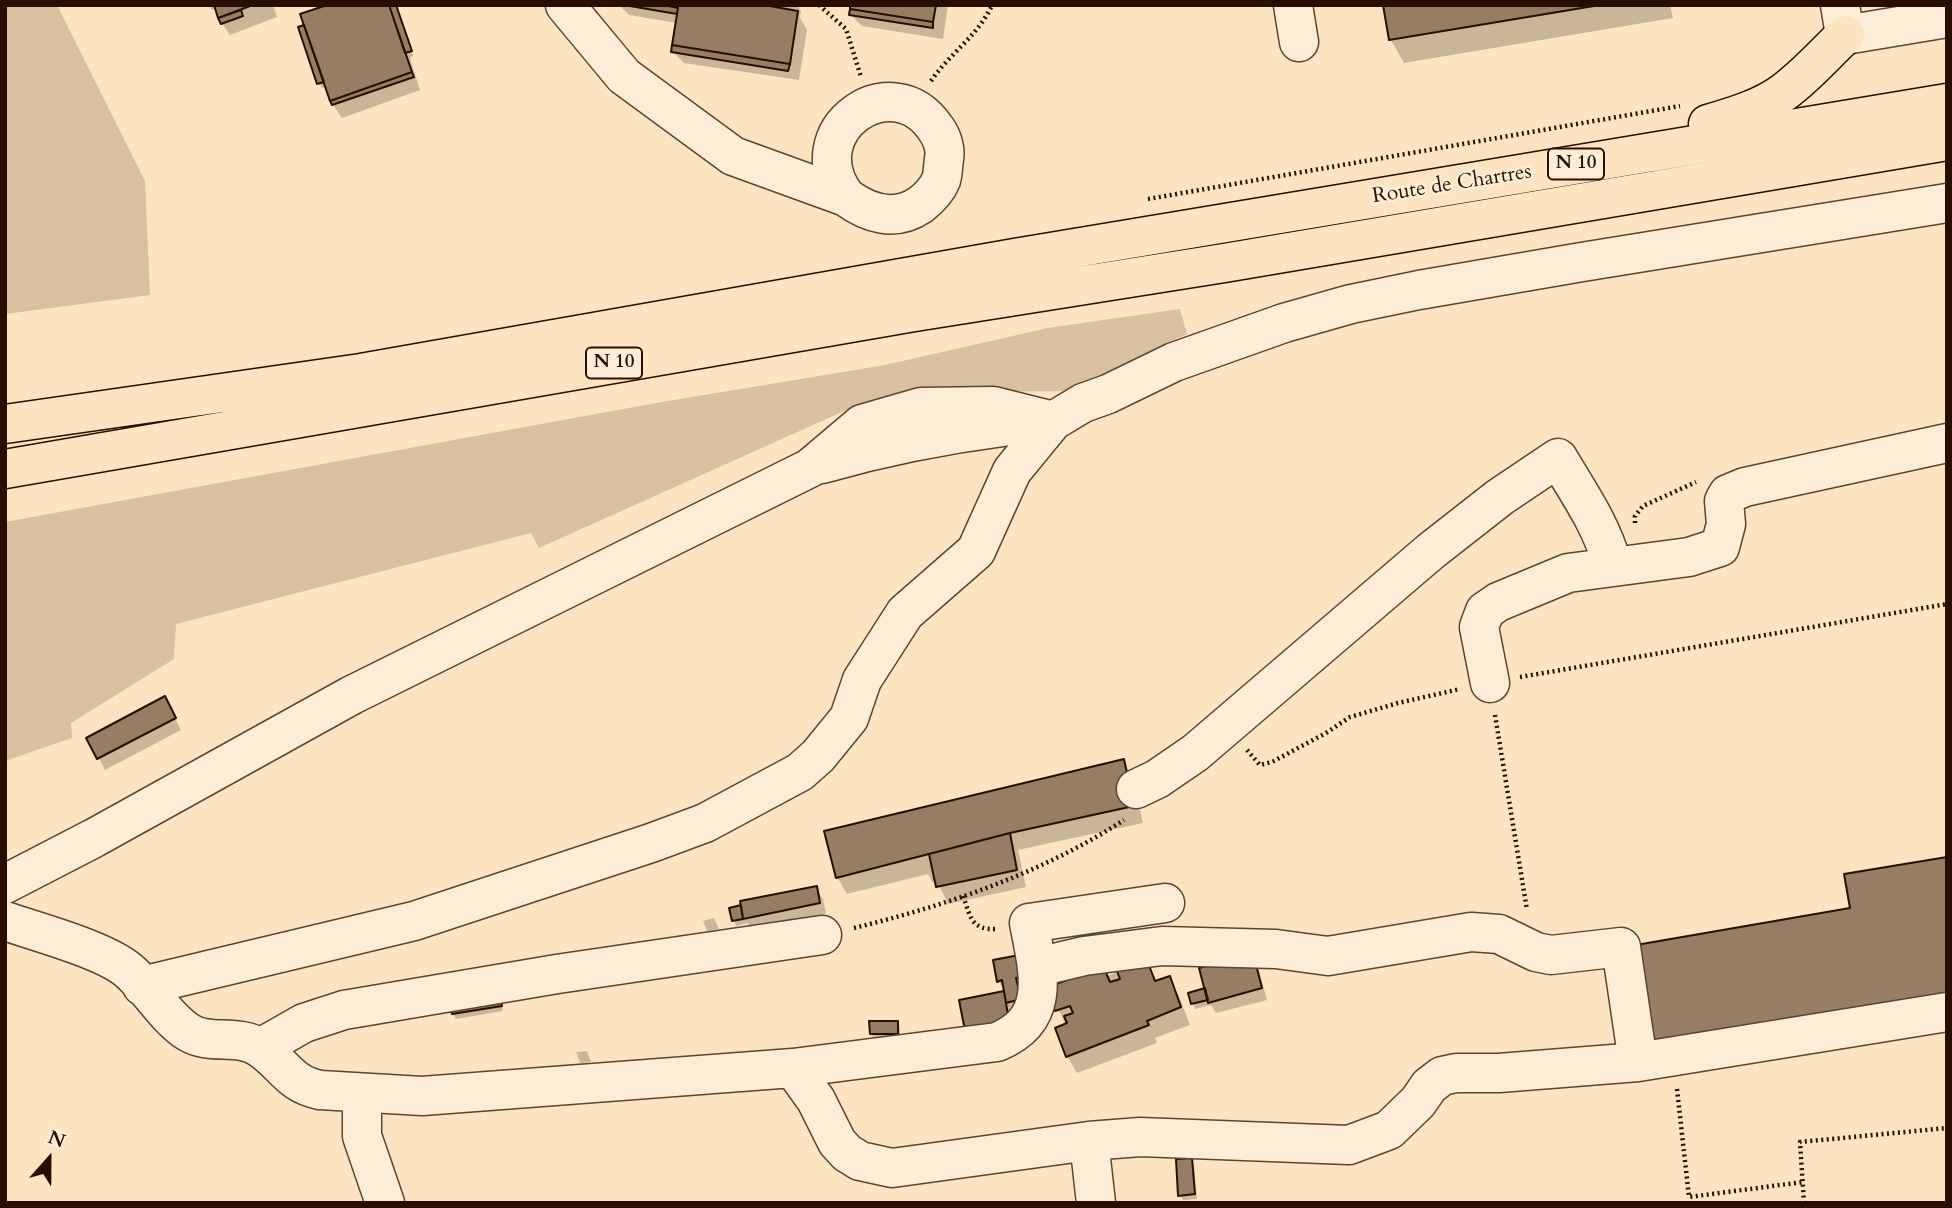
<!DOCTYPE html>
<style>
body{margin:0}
#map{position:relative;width:1952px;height:1208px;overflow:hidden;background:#fce4c0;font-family:Cardo,serif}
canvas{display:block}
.frame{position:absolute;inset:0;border:7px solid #280e01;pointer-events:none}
.north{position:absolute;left:14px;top:1124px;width:70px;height:70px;-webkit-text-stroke:5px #fdedd6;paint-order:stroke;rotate:21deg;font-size:19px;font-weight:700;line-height:28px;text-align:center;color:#280e01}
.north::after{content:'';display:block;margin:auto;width:24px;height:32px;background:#280e01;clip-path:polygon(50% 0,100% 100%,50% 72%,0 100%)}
</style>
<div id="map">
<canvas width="1952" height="1208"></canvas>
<div class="frame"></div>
<div class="north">N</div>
</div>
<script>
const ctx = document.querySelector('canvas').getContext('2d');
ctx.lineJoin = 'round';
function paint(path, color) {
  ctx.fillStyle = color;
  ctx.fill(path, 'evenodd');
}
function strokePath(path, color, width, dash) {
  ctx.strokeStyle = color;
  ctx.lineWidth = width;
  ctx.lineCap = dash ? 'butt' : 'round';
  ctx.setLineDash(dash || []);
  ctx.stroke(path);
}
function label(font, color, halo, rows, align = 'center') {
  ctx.font = font + ' Cardo,serif';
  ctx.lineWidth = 5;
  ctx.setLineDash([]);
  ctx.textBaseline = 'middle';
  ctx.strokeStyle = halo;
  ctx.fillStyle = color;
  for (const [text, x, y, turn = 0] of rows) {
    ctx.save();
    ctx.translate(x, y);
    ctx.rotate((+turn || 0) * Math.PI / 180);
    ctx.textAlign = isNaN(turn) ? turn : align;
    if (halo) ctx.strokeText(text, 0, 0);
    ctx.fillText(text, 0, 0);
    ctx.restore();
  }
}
const green = new Path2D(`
 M5 5H57L145 181 150 295 5 314Z
 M1180 309 1187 334 1066 391 943 392 862 403 539 548 531 533 176 624 174 659 71 723 72 738 5 761V522L656 403 885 365 1048 328Z`);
const shadow = new Path2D(`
 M209 5H273L277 17 230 35 222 23 217 8 212 10Z
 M395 5 413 56 410 58 420 90 342 118 333 105 327 86 322 88 319 83Z
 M619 5 798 6 801 11 800 18 807 30 799 80 684 63 673 52 677 23 629 15Z
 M852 5H948L943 39 862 26 851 15Z
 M1385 5H1670L1673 18 1404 63 1391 40Z
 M171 710 181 730 105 770 89 739Z
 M1123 761 1133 779 1143 823 1018 850 1026 887 948 904 937 881 932 882 928 874 847 894 837 877Z
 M816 888 823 899 826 914 752 930 748 923 736 926 734 920Z
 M714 918 719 929 707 931 703 921Z
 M995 961 1025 982 1018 983 1022 1005 1010 1007 1016 1038 974 1046 1006 993 1004 985 1001 986 999 981Z
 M1146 962 1157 982 1169 978 1179 996 1190 1025 1155 1038 1157 1043 1077 1073 1067 1056 1066 1026 1049 989 1107 976Z
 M1258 967 1267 1000 1216 1013 1211 1005 1195 1009 1190 994Z
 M501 999 503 1011 456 1019 453 1014 451 1002Z
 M897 1022 900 1028V1038L874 1039 871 1033Z
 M587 1051 591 1062 580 1063 576 1052Z
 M1191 1160 1194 1165 1197 1199 1183 1200 1180 1195Z`);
const building = new Path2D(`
 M214 5H253L218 18Z
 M327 5H389L412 72 330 101 300 14Z
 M389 5H396L412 51 405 53Z
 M624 5H664L678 8 677 14Z
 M664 5H764L798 11 790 64 672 45 678 8Z
 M850 5H936L933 22 850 9Z
 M1383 5H1600L1389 40Z
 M850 9 933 22V28L849 15Z
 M241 10 243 16 221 24 218 18Z
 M304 25 324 82 317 84 298 27Z
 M672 45 790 64 788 71 671 52Z
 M412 72 414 77 332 105 330 101Z
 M165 696 176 718 97 759 86 738Z
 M1124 759 1134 806 1010 833 836 878 824 831Z
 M1010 833 1017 870 936 887 929 854Z
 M1947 857V1003L1656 1053 1636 945 1850 908 1844 874Z
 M817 886 820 903 743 919 740 901Z
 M741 905 743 919 732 921 729 908Z
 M1253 953 1262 988 1208 1003 1199 968Z
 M1019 955 1023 977 1016 978 1021 999 1006 1003 1002 980 997 982 993 960Z
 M1147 960 1155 981 1170 976 1181 1007 1147 1021 1149 1025 1066 1057 1055 1028 1067 1023 1064 1016 1073 1013 1070 1006 1055 1011 1046 988 1103 966 1110 982 1120 979 1117 971Z
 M1205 988 1208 1000 1191 1004 1188 993Z
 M1004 991 1010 1027 966 1036 959 1000Z
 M499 992 502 1006 452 1014 449 1001Z
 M869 1021H898V1034H870Z
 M1192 1158 1195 1194 1178 1196 1176 1159Z`);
const path = new Path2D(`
 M819 5 846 29 861 77
 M931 81C950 53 978 36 992 5
 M1148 199 1680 106
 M1635 523V516L1643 506 1696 482
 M1520 677 1947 604
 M1495 715 1527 910
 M1247 750 1260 765 1272 762 1326 733 1350 717 1398 703 1460 689
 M963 896C971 918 971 930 997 929
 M854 928C948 905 1042 873 1124 820
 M1677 1089 1689 1197 1803 1182
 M1804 1203 1800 1142 1947 1128`);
const minor = new Path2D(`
 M565 5 624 76 733 156 846 197C869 214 895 222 920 205 928 199 937 190 941 180 943 174 943 166 944 159 946 149 942 137 936 129 892 63 796 131 846 197
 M1293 5 1299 42
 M1840 5 1845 35 1947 18
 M822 464C882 447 941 435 1003 427
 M1490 683 1479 627 1485 611 1498 602 1568 573 1689 557 1720 547 1726 524 1724 501 1728 494 1745 487 1947 443
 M1136 789 1157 779 1195 753 1431 551 1500 497 1558 458C1581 497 1600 522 1613 566
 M5 884 94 838 352 695 810 468 862 424 921 407 993 406 1053 421 1083 403 1108 394 1174 362 1284 323 1351 304 1419 290 1582 262 1947 203
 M5 921C37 932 105 950 129 971 149 988 166 1018 188 1032 210 1046 238 1033 260 1048 284 1064 289 1084 320 1090L422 1096 793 1068 997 1042C1053 1019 1038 971 1029 923L1165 903
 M1038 967 1084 956 1162 946 1276 949 1328 956 1471 932 1499 934 1536 952 1551 955 1621 947 1638 1062
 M142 986 414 921 651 843 705 823 800 772 818 756 849 718 862 680 905 613 976 551 1012 471 1053 421
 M260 1048 304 1023 344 1010 557 974 822 935
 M793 1068 816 1100 837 1142 847 1153 860 1161 892 1168 1089 1141 1140 1137 1349 1145 1389 1130 1418 1102 1429 1086 1442 1076 1456 1073H1499L1638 1062 1947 1012
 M362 1093V1136L385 1203
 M1089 1141 1096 1203`);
const major = new Path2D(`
 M1708 124C1735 116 1762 108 1784 92 1807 75 1825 54 1845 35
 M5 424 361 373 1015 258 1947 103
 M5 469 914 312 1224 263 1947 141`);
const shields = [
 [1576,164,56],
 [614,363,56]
];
const shieldNames = [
 ["N 10",1576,164],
 ["N 10",614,363]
];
const streetNames = [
 ["Route de Chartres",1452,185,-9]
];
paint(green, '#d8c0a0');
paint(shadow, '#0003');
paint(building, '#967d64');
strokePath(building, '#280e01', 2);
strokePath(minor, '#5d4431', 41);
strokePath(major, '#280e01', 41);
strokePath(path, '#280e01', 4.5, [2, 3.5]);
strokePath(minor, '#fdedd6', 38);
strokePath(major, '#fce4c0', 38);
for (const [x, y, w] of shields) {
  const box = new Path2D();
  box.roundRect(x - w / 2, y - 15.5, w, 31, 5);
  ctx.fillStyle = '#fdedd6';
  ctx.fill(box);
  strokePath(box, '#280e01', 2);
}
label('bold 19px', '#280e01', null, shieldNames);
label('21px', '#280e01', '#fdedd6', streetNames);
</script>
